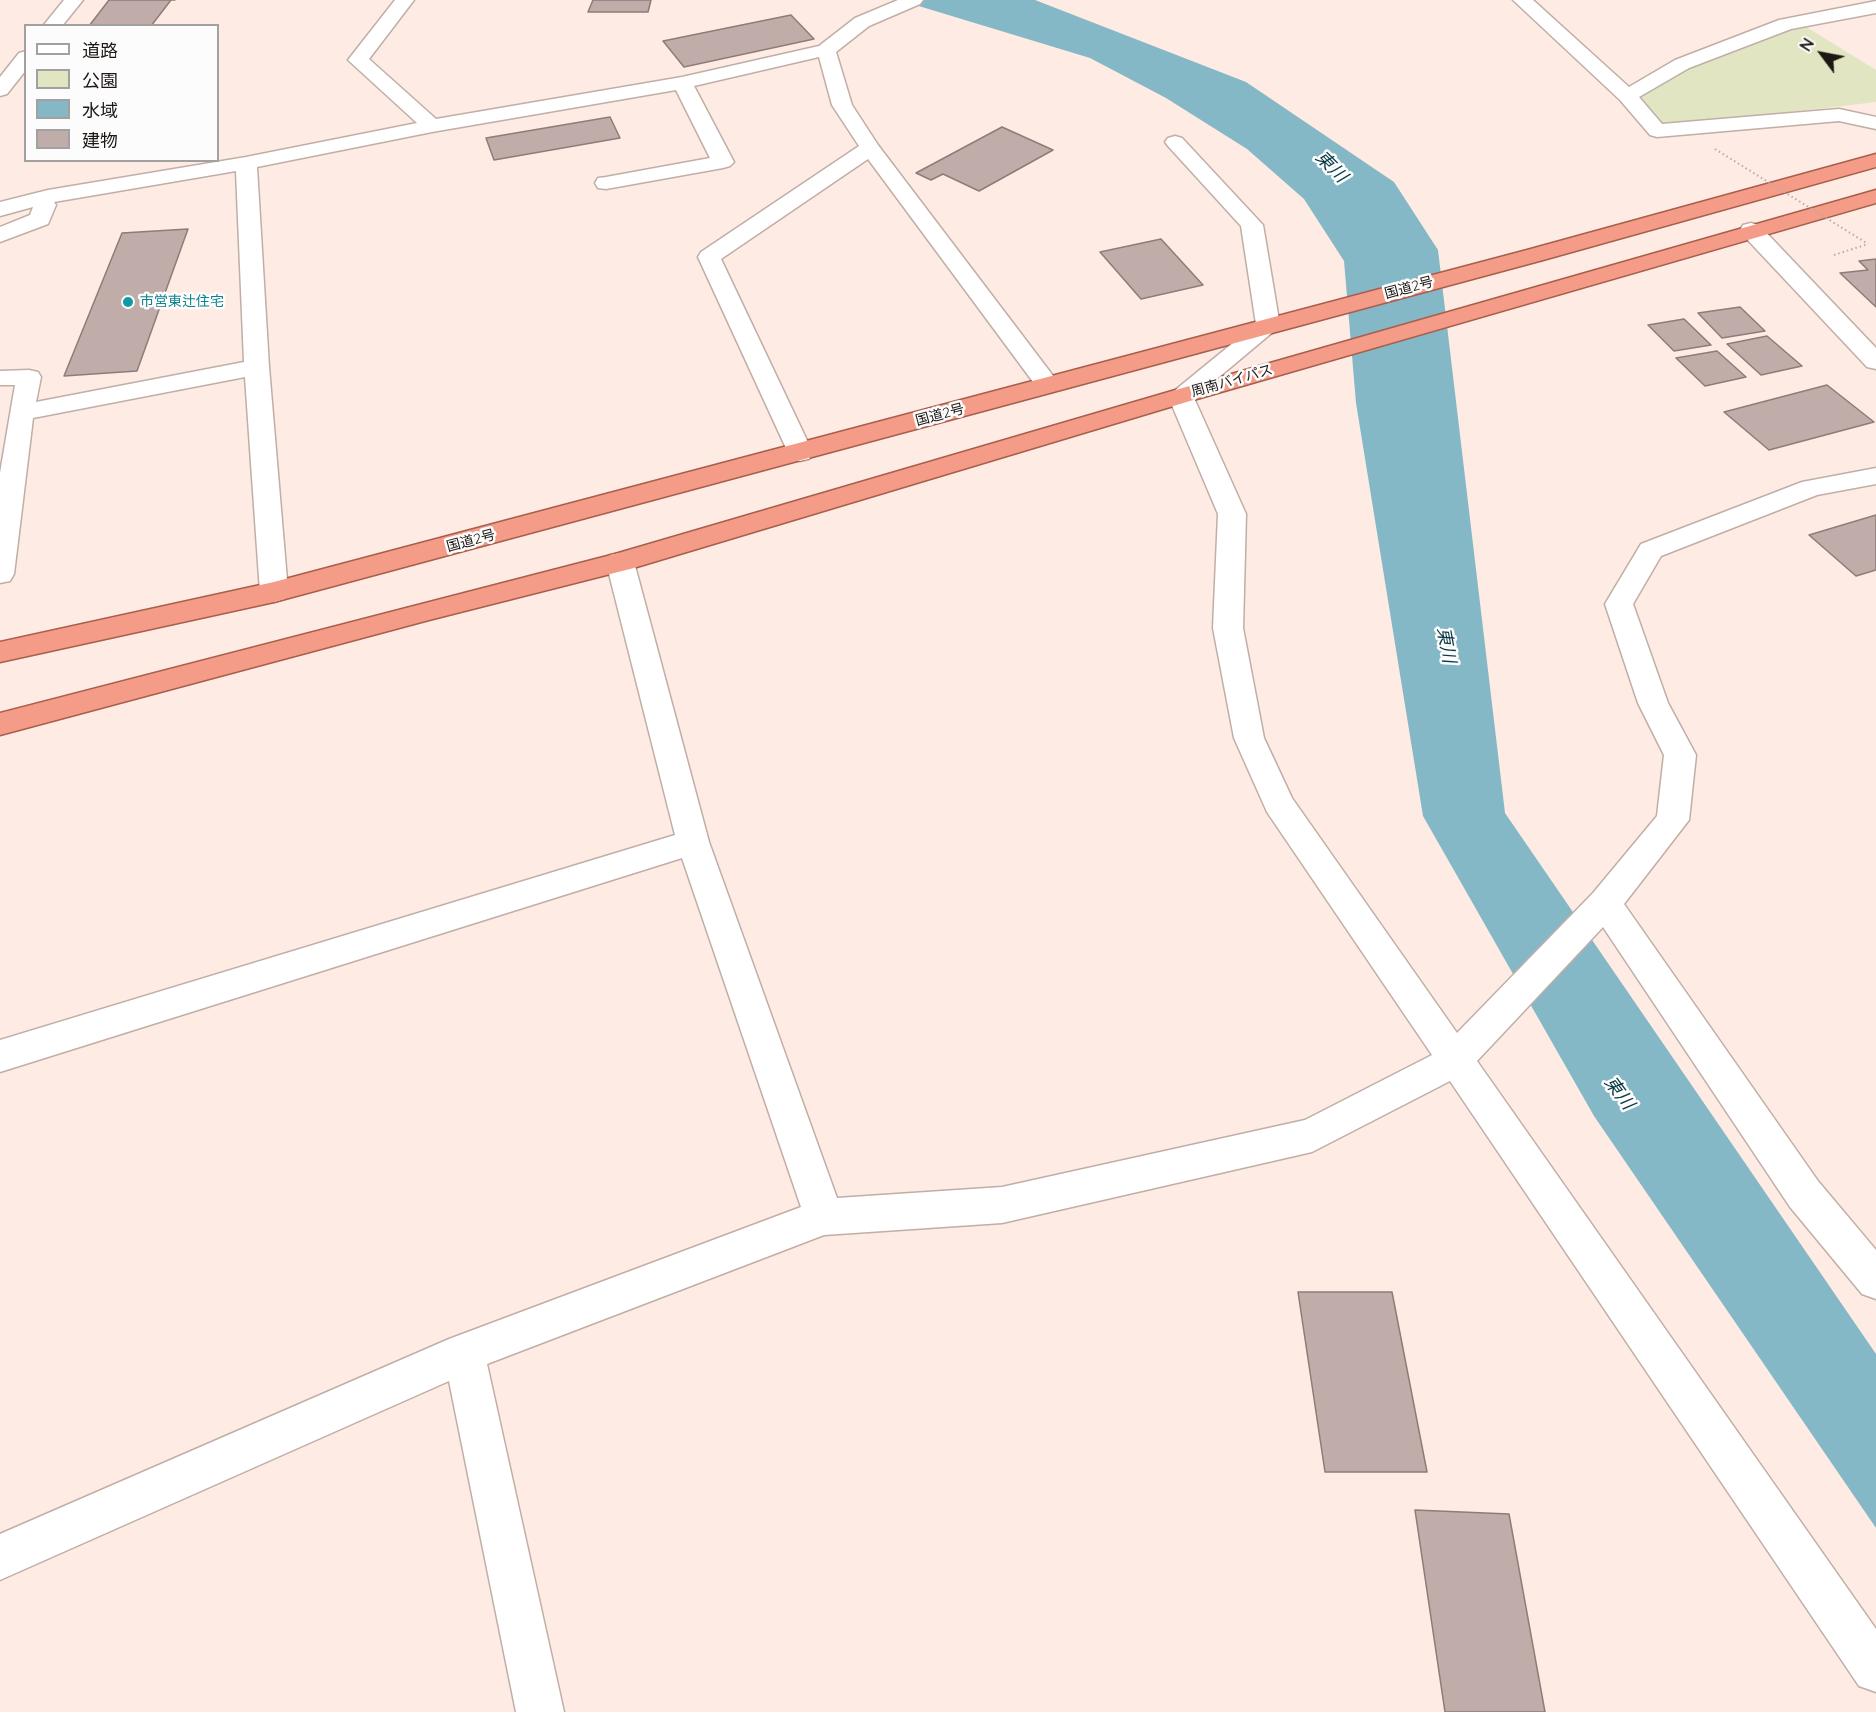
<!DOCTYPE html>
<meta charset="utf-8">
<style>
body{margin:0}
#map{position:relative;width:1876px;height:1712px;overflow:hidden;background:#feebe3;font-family:Quicksand,"Noto Sans JP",sans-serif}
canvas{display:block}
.legend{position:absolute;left:24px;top:24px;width:195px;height:138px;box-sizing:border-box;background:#fcfcfc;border:2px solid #a3a1a0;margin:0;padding:8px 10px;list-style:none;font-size:18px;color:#1e1815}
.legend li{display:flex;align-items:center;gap:12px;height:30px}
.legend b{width:30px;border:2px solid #a3a1a0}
.north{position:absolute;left:1792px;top:24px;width:60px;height:60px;-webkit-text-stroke:4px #fcfcfc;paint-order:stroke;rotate:302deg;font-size:16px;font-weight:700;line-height:24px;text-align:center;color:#1e1815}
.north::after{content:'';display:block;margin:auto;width:21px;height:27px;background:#1e1815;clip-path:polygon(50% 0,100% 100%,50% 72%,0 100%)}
</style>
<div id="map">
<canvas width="1876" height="1712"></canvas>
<ul class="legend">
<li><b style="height:8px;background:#fff"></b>道路</li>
<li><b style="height:16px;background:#e1e5c2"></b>公園</li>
<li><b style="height:16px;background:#85b8c6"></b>水域</li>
<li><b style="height:16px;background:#c0ada9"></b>建物</li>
</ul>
<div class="north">N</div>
</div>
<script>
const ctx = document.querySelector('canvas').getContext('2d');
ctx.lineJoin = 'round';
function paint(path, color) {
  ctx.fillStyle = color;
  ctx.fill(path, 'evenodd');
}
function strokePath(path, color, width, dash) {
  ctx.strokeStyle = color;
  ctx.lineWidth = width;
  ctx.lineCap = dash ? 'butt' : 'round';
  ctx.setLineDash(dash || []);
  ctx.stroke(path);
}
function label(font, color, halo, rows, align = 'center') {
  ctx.font = font + ' Quicksand,"Noto Sans JP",sans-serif';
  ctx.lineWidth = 5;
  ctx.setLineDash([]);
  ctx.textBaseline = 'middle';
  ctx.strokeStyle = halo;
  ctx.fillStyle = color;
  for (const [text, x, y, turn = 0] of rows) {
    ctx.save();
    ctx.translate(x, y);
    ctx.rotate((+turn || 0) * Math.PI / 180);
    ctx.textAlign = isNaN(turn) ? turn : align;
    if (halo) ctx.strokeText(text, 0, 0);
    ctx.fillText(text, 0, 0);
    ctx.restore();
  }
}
const green = new Path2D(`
 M1803 25 1876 70V102L1664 127 1638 99 1684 68Z`);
const water = new Path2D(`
 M899 0H1035L1246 82 1394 182 1438 250 1505 813 1876 1354V1528L1594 1116 1423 816 1356 403 1344 261 1304 199 1247 149 1166 98 1090 58Z`);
const building = new Path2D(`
 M109 0H175H171L151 26H89Z
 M593 0H651L648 12H588Z
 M791 15 814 39 684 67 663 41Z
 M610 117 620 138 494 160 486 138Z
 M1002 127 1053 150 979 191 943 174 931 180 916 173Z
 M188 229 137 371 64 376 122 233Z
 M1161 239 1203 285 1141 299 1100 252Z
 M1876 259V307L1840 273 1868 270 1859 261Z
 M1740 307 1765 331 1722 338 1698 313Z
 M1684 319 1711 345 1674 351 1648 325Z
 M1767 336 1802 366 1761 375 1727 344Z
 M1717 351 1746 377 1705 386 1676 358Z
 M1827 385 1874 422 1769 450 1724 412Z
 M1876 515V570L1856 576 1809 535Z
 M1298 1292H1392L1427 1472H1325Z
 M1415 1510 1509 1514 1545 1712H1445Z`);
const path = new Path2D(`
 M1834 255 1868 244`);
const minor = new Path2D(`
 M64 0H83L62 26H43Z
 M395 0H414L369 59 436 119 682 77 819 46 855 18 898 0H923L920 4 869 26 836 52 852 105 878 145 1060 385 1057 390 1048 392 1039 390 868 159 721 259 813 453 809 459 800 461 791 459 698 257 701 252 859 146 832 105 819 57 694 86 734 162 730 166 723 168 606 189 598 188 595 183 598 178 606 177 710 158 676 90 432 132 257 167 269 367 288 592 284 599 274 602 264 599 260 592 245 377 33 418 14 574 10 581 0 583V473L15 385H0V371L29 370 38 372 41 377 36 402 244 362 236 171 54 202 56 205 48 224 0 242V227L30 215 33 207 0 216V202L48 190 246 157 417 123 348 60Z
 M1513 0H1533L1629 87 1675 60 1779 20 1876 1V13L1791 29 1689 68 1639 97 1662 124 1839 109 1876 117V129L1839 121 1657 137 1650 135 1620 100Z
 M26 51V70L7 94 0 96V77L19 53Z
 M1175 136 1182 138 1263 225 1280 326 1194 398 1246 514 1243 628 1264 738 1292 798 1457 1033 1593 893 1657 816 1664 755 1638 703 1605 604 1641 544 1802 482 1876 468V484L1817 495 1661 556 1633 604 1668 703 1696 755 1689 820 1624 904 1818 1181 1876 1250V1299L1862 1294 1790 1207 1603 927 1477 1061 1876 1629V1692L1859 1686 1450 1081 1312 1152 1002 1223 824 1235 487 1364 564 1712H516L449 1381 0 1580V1534L449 1339 801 1207 682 858 0 1072V1040L675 835 606 562 610 555 620 553 630 555 634 562 709 842 837 1198 1002 1187 1305 1120 1432 1055 1267 812 1234 738 1213 628 1218 514 1168 396 1256 324 1241 226 1168 146 1165 142 1168 138Z
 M1751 223 1759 225 1876 348V369L1867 367 1743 235 1740 230 1743 225Z`);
const trunk = new Path2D(`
 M1876 154V167L1543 260 274 602 0 662V642L274 582 1527 250Z
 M1876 190V203L1190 401 630 569 429 620 0 735V713L615 554 1172 391Z`);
const pathBridge = new Path2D(`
 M1715 149 1868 244`);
const markers = [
 [128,302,6,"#0f9aa8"]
];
const farStreetnames = [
 ["国道2号",1409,288,-15],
 ["周南バイパス",1232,381,-16],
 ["国道2号",940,415,-15],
 ["国道2号",471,541,-15]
];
const farCulturenames = [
 ["市営東辻住宅",140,302]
];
const waterNames = [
 ["東川",1331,167,45],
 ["東川",1446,645,80],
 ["東川",1619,1093,53]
];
paint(green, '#e1e5c2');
paint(water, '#85b8c6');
paint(building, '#c0ada9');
strokePath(building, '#8e7c78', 1.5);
strokePath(minor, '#c0aea7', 3);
strokePath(trunk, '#a75e4c', 3);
strokePath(path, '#b9aaa3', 2, [1.5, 3]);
paint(minor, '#fff');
paint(trunk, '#f49c88');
strokePath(pathBridge, '#b9aaa3', 2, [1.5, 3]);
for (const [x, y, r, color] of markers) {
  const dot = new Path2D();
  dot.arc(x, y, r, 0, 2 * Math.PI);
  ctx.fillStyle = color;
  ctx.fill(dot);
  strokePath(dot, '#fcfcfc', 2);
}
label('14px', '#1e1815', '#fcfcfc', farStreetnames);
label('14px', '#0d838f', '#fcfcfc', farCulturenames, 'left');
label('italic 18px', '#083944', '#fcfcfc', waterNames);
</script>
